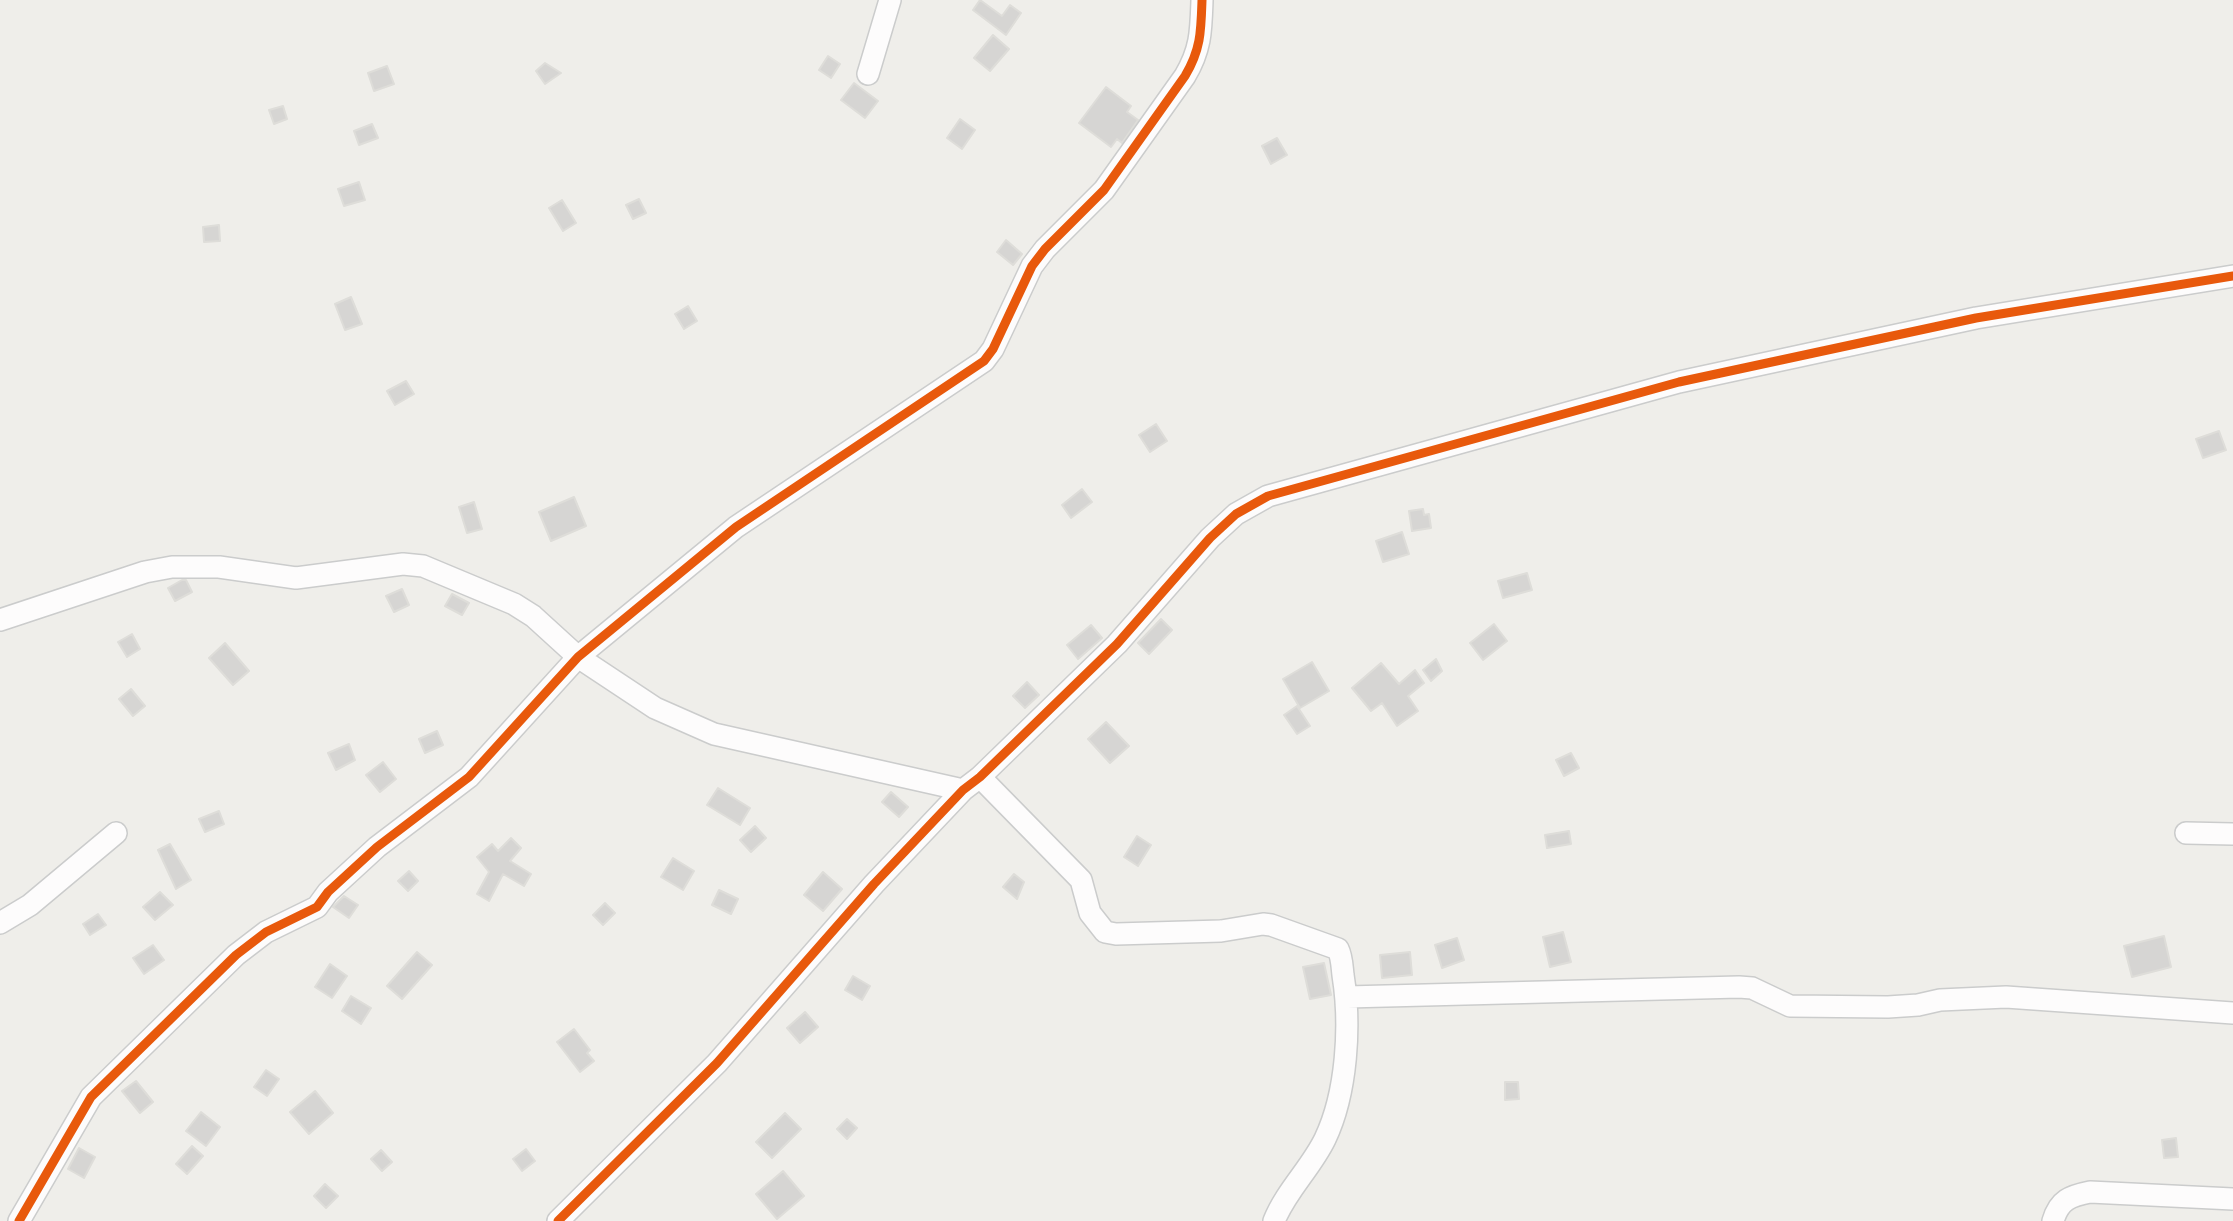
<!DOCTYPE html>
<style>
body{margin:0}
canvas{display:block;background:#efeeea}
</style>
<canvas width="2233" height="1221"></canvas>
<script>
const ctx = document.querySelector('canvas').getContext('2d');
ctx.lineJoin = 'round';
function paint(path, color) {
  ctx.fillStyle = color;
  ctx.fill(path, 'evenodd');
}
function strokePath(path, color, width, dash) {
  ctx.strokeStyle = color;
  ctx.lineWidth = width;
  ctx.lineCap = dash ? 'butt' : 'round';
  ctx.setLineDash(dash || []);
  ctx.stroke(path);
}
const building = new Path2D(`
 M980 0 1002 16 1010 5 1021 13 1006 35 973 10Z
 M993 35 1009 49 990 71 974 58Z
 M828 56 840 64 831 78 819 70Z
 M545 63 561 73 545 84 536 71Z
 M387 66 394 84 374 91 368 73Z
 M854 83 878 101 865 118 841 100Z
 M1106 87 1131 106 1127 112 1138 120 1122 143 1117 139 1111 147 1079 123Z
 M283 106 287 119 274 124 269 110Z
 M960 119 975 130 962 149 947 138Z
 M372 124 378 138 359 145 354 131Z
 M1277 138 1287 155 1271 164 1262 146Z
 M359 182 365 200 344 206 338 189Z
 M639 199 646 213 633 219 626 205Z
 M562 200 576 223 563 231 549 208Z
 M219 225 220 241 204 242 203 227Z
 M1006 240 1022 254 1013 265 997 252Z
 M351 297 362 324 345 330 335 304Z
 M688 306 697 321 684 329 675 314Z
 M406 381 414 394 395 405 387 391Z
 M1156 424 1167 441 1150 452 1139 435Z
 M2219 431 2226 450 2203 458 2196 439Z
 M1082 489 1092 502 1071 518 1062 505Z
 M574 497 586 526 551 541 539 512Z
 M474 502 482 529 467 533 459 507Z
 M1423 509 1424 515 1429 514 1431 528 1412 531 1409 511Z
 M1402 532 1409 554 1383 562 1376 541Z
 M1527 573 1532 590 1503 598 1498 581Z
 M182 580H186L192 592 175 601 168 588Z
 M402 589 409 605 394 612 386 596Z
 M452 594 469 603 462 615 445 606Z
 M1161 619 1172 630 1149 654 1138 643Z
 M1494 624 1507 641 1483 660 1470 643Z
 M1091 625 1102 638 1078 659 1067 645Z
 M132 634 140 649 127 657 118 642Z
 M225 643 249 671 233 685 209 658Z
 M1436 659 1442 671 1431 681 1423 670Z
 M1312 662 1329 691 1300 708 1283 679Z
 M1381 663 1399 684 1415 670 1424 683 1408 696 1418 711 1397 726 1382 703 1371 711 1352 688Z
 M1027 682 1039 695 1025 708 1013 696Z
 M131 689 145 706 133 716 119 699Z
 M1297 706 1310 726 1297 734 1284 715Z
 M1106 722 1129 746 1110 763 1088 739Z
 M437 731 443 745 425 753 419 739Z
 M349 744 355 760 336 770 328 753Z
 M1571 753 1579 768 1564 776 1556 760Z
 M383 762 396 779 380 792 366 775Z
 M718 788 750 808 740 825 707 805Z
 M891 792 908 807 899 817 882 802Z
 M219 811 224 824 205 832 199 819Z
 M755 826 766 838 751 852 740 840Z
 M1569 831 1571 844 1547 848 1545 835Z
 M1137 836 1151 845 1138 866 1124 857Z
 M511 838 521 848 510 861 531 874 524 886 503 874 489 901 477 894 489 872 477 857 492 844 498 851Z
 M170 844 191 880 176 889 158 850Z
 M673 858 694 871 683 890 661 877Z
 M409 871 418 881 408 891 398 881Z
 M823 872 842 889 823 911 804 895Z
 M1014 874 1024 882 1017 899 1003 887Z
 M719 890 738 899 731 914 712 905Z
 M160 892 173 905 155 920 143 907Z
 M344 896 358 905 349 918 333 907Z
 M605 903 615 913 603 925 593 915Z
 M98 914 106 925 90 935 83 924Z
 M1563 932 1571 962 1550 967 1543 937Z
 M2164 936 2171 967 2132 977 2124 946Z
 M1457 938 1464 960 1442 968 1435 945Z
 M153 945 164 960 144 974 133 958Z
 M417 952 432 965 402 999 387 986Z
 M1410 952 1412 975 1382 978 1380 955Z
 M1324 963 1331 995 1310 999 1303 967Z
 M330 964 347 976 332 998 315 987Z
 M853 976 870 986 862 1000 845 990Z
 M351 996 371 1008 361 1024 342 1011Z
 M805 1012 818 1027 800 1043 787 1028Z
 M574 1029 590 1050 587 1053 594 1061 580 1072 557 1042Z
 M266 1070 279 1079 267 1096 254 1087Z
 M136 1081 153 1102 140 1113 122 1091Z
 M1505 1082H1518L1519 1099 1505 1100Z
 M315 1091 333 1113 309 1134 290 1112Z
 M201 1112 220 1127 206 1146 186 1131Z
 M785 1113 801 1129 772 1158 756 1142Z
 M847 1119 857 1128 847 1139 837 1129Z
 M2176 1138 2178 1157 2164 1158 2162 1140Z
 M192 1146 203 1156 187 1174 176 1164Z
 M79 1148 95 1157 84 1178 68 1169Z
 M526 1149 535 1161 522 1171 513 1159Z
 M381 1150 392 1162 382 1171 371 1159Z
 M783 1171 804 1196 777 1219 756 1194Z
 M325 1184 338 1196 326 1208 314 1196Z`);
const minor = new Path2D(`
 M868 74 890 0
 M0 620 145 572 172 567H219L296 578 403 564 423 566 514 604 533 616 578 657 655 708 714 734 963 790
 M980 777 1081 880 1090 913 1105 932 1116 934 1221 931 1263 924 1271 925 1338 949C1342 957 1342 967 1343 975 1351 1025 1347 1093 1325 1139 1311 1168 1286 1191 1274 1221
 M2186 833 2233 834
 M0 923 30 905 116 833
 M1347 997 1739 987 1752 988 1790 1006 1888 1007 1918 1005 1940 1000 2006 997 2233 1013
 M19 1221 91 1097 236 955 266 932 317 907 328 892 377 847 469 777 578 657 736 527 984 361 993 349 1032 266 1045 249 1104 190 1185 76C1201 49 1201 31 1202 0
 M558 1221 717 1063 874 884 963 790 980 777 1117 644 1210 538 1236 514 1268 496 1679 382 1976 318 2233 276
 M2053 1221C2059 1200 2070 1196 2090 1192L2233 1199`);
const cycleway = new Path2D(`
 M19 1221 91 1097 236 955 266 932 317 907 328 892 377 847 469 777 578 657 736 527 984 361 993 349 1032 266 1045 249 1104 190 1185 76C1201 49 1201 31 1202 0
 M558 1221 717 1063 874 884 963 790 980 777 1117 644 1210 538 1236 514 1268 496 1679 382 1976 318 2233 276`);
paint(building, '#d6d5d3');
strokePath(building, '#deddd9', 2);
strokePath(minor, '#cbcccc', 24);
strokePath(minor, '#fdfcfc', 21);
strokePath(cycleway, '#e8590c', 9);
</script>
